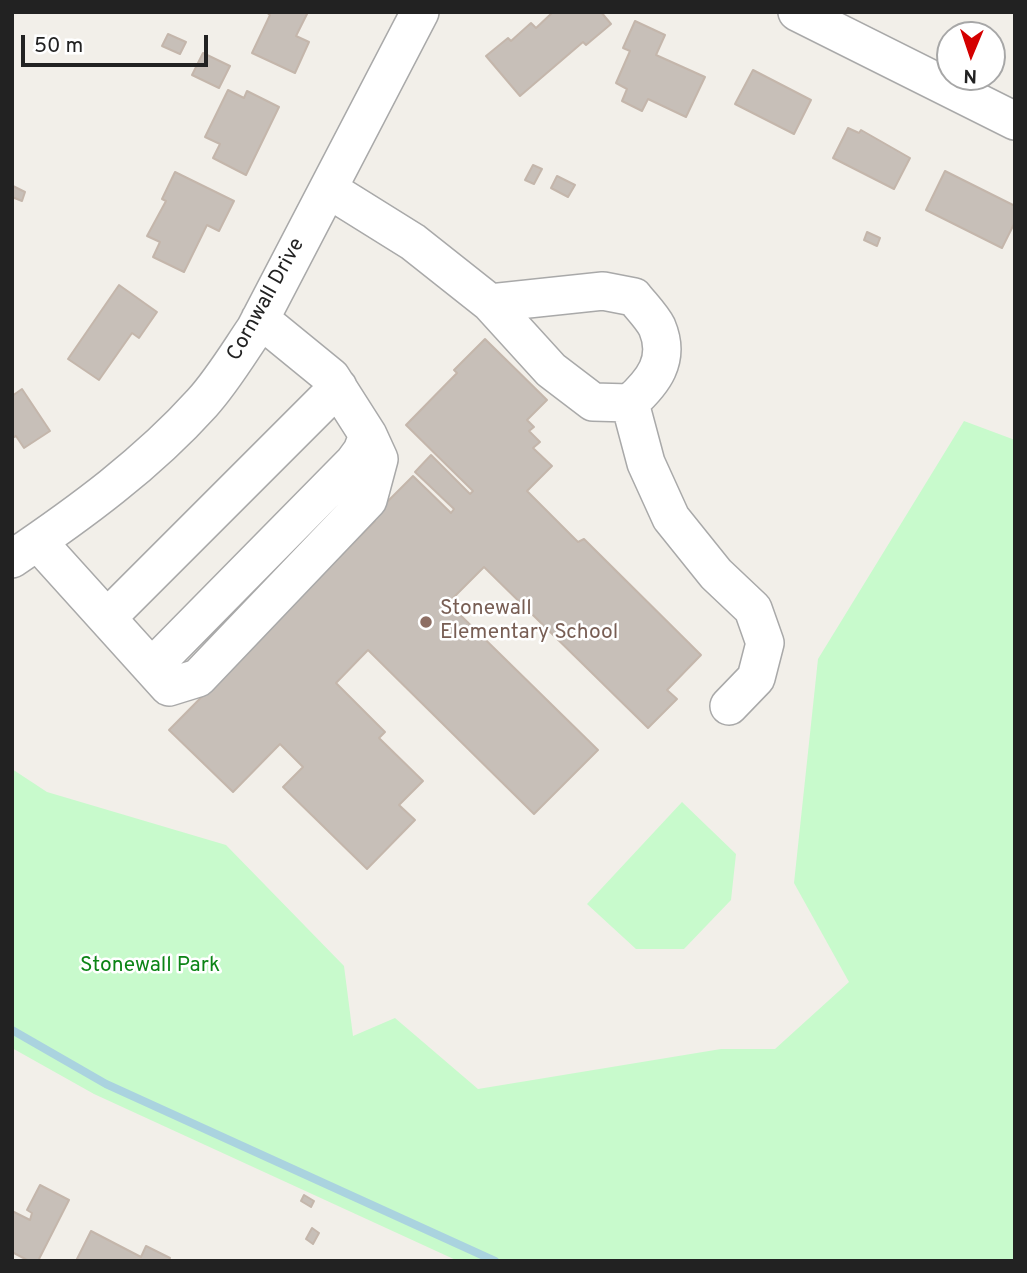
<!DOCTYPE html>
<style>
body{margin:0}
#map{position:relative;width:1027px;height:1273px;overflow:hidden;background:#f2efe9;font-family:Overpass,sans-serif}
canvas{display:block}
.frame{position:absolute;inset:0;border:14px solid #222;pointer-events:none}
.north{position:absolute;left:936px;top:21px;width:70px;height:70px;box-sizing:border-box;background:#fff;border:2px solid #a7a7a7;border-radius:50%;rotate:182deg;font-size:19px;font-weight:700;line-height:28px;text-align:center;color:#222}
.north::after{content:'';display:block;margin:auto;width:24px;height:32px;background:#d40000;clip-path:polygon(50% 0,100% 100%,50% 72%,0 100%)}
.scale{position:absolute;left:21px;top:35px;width:187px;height:32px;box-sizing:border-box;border:4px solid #222;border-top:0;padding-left:9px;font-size:21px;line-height:24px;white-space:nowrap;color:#222;-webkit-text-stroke:5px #fff;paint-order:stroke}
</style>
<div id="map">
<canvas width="1027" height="1273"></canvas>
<div class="frame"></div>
<div class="north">N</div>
<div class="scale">50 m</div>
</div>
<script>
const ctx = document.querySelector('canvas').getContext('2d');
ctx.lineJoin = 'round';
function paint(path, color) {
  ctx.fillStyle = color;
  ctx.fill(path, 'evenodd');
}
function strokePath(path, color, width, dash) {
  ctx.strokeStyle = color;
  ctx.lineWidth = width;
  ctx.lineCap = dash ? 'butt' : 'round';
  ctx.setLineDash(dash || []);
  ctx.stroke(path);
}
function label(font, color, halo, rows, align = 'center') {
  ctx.font = font + ' Overpass,sans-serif';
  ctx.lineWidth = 5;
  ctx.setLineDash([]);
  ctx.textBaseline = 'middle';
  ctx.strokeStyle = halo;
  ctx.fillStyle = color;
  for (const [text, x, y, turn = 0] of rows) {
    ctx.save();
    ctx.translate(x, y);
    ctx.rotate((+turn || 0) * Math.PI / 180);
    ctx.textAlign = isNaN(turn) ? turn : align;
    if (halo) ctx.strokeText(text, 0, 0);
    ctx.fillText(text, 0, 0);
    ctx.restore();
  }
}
const park = new Path2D(`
 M964 421 1015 440V1261H458L94 1094 12 1048V769L47 792 226 845 344 966 353 1036 395 1018 478 1089 721 1049H775L849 982 794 883 818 659Z
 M682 802 736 854 731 900 684 949H636L587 904Z`);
const stream = new Path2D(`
 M12 1030 106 1084 495 1261`);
const building = new Path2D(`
 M266 12H308L296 36 309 42 295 73 252 53 270 15Z
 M601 12 611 24 586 45 583 42 520 96 486 56 508 38 511 41 531 23 536 28 553 12Z
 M635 21 665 35 656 55 705 77 686 117 648 99 642 111 622 101 627 89 616 83 630 51 623 48Z
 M168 34 186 42 180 54 162 46Z
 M203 53 230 66 219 88 192 75Z
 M753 70 811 100 794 134 735 104Z
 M228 90 244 98 247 91 279 107 246 175 213 158 220 144 205 137Z
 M848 128 859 133 861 130 910 158 894 189 833 158Z
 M533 165 542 169 534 184 525 180Z
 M945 171 1015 206V222L1002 248 926 210Z
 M175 172 234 201 219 231 207 225 184 272 153 257 160 242 147 236 166 201 162 199Z
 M557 176 575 185 568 197 551 188Z
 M13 186 25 192 22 201 12 197Z
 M867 232 880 238 877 246 864 240Z
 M119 285 157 312 139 338 132 333 99 380 68 359Z
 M485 339 547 400 527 420 534 427 529 431 540 442 533 448 552 466 527 491 578 542 584 539 701 655 667 690 677 699 648 728 484 567 448 603 598 750 534 814 368 650 336 683 385 732 379 738 423 781 399 805 415 820 367 869 283 787 303 767 280 744 233 792 169 730 375 521 371 518 413 476 451 513 454 509 415 472 431 455 470 494 473 491 406 425 457 373 454 370Z
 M22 389 50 431 24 448 16 436 12 438V396Z
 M40 1185 69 1200 38 1261H29L12 1252V1211L30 1220 32 1213 27 1210Z
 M304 1195 314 1201 311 1207 301 1201Z
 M312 1228 319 1233 313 1244 306 1239Z
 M91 1231 141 1257 146 1246 170 1258 169 1261H76Z`);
const minor = new Path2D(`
 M797 12 1015 121
 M328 189 413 242 490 303 551 370 593 402 630 403C653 382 671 360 657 327 652 317 641 306 634 297L603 291 490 303
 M630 403 646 463 671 518 716 574 753 609 765 643 756 678 729 706
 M38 542 169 687 198 678 368 500 379 459 368 435 331 377 260 319
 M12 559C80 513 147 464 202 403 222 381 238 354 255 329L420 12
 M107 618 338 387
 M152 667 354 462 362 451 368 435`);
const markers = [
 [426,622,7,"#8d6e63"]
];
const streetNames = [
 ["Cornwall Drive",267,300,-61]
];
const educationNames = [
 ["Stonewall",440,610],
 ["Elementary School",440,634]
];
const parkNames = [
 ["Stonewall Park",150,967]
];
paint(park, '#c8facc');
strokePath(stream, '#aad3df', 8);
paint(building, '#c7bfb8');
strokePath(building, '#c4b6ab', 2);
strokePath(minor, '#a9a9a9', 40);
strokePath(minor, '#fff', 37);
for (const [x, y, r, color] of markers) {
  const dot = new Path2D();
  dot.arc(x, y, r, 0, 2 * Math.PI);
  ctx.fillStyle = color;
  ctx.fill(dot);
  strokePath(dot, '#fff', 2.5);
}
label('21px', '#222', '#fff', streetNames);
label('21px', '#785e54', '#fff', educationNames, 'left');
label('21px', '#0c8416', '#fff', parkNames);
</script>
